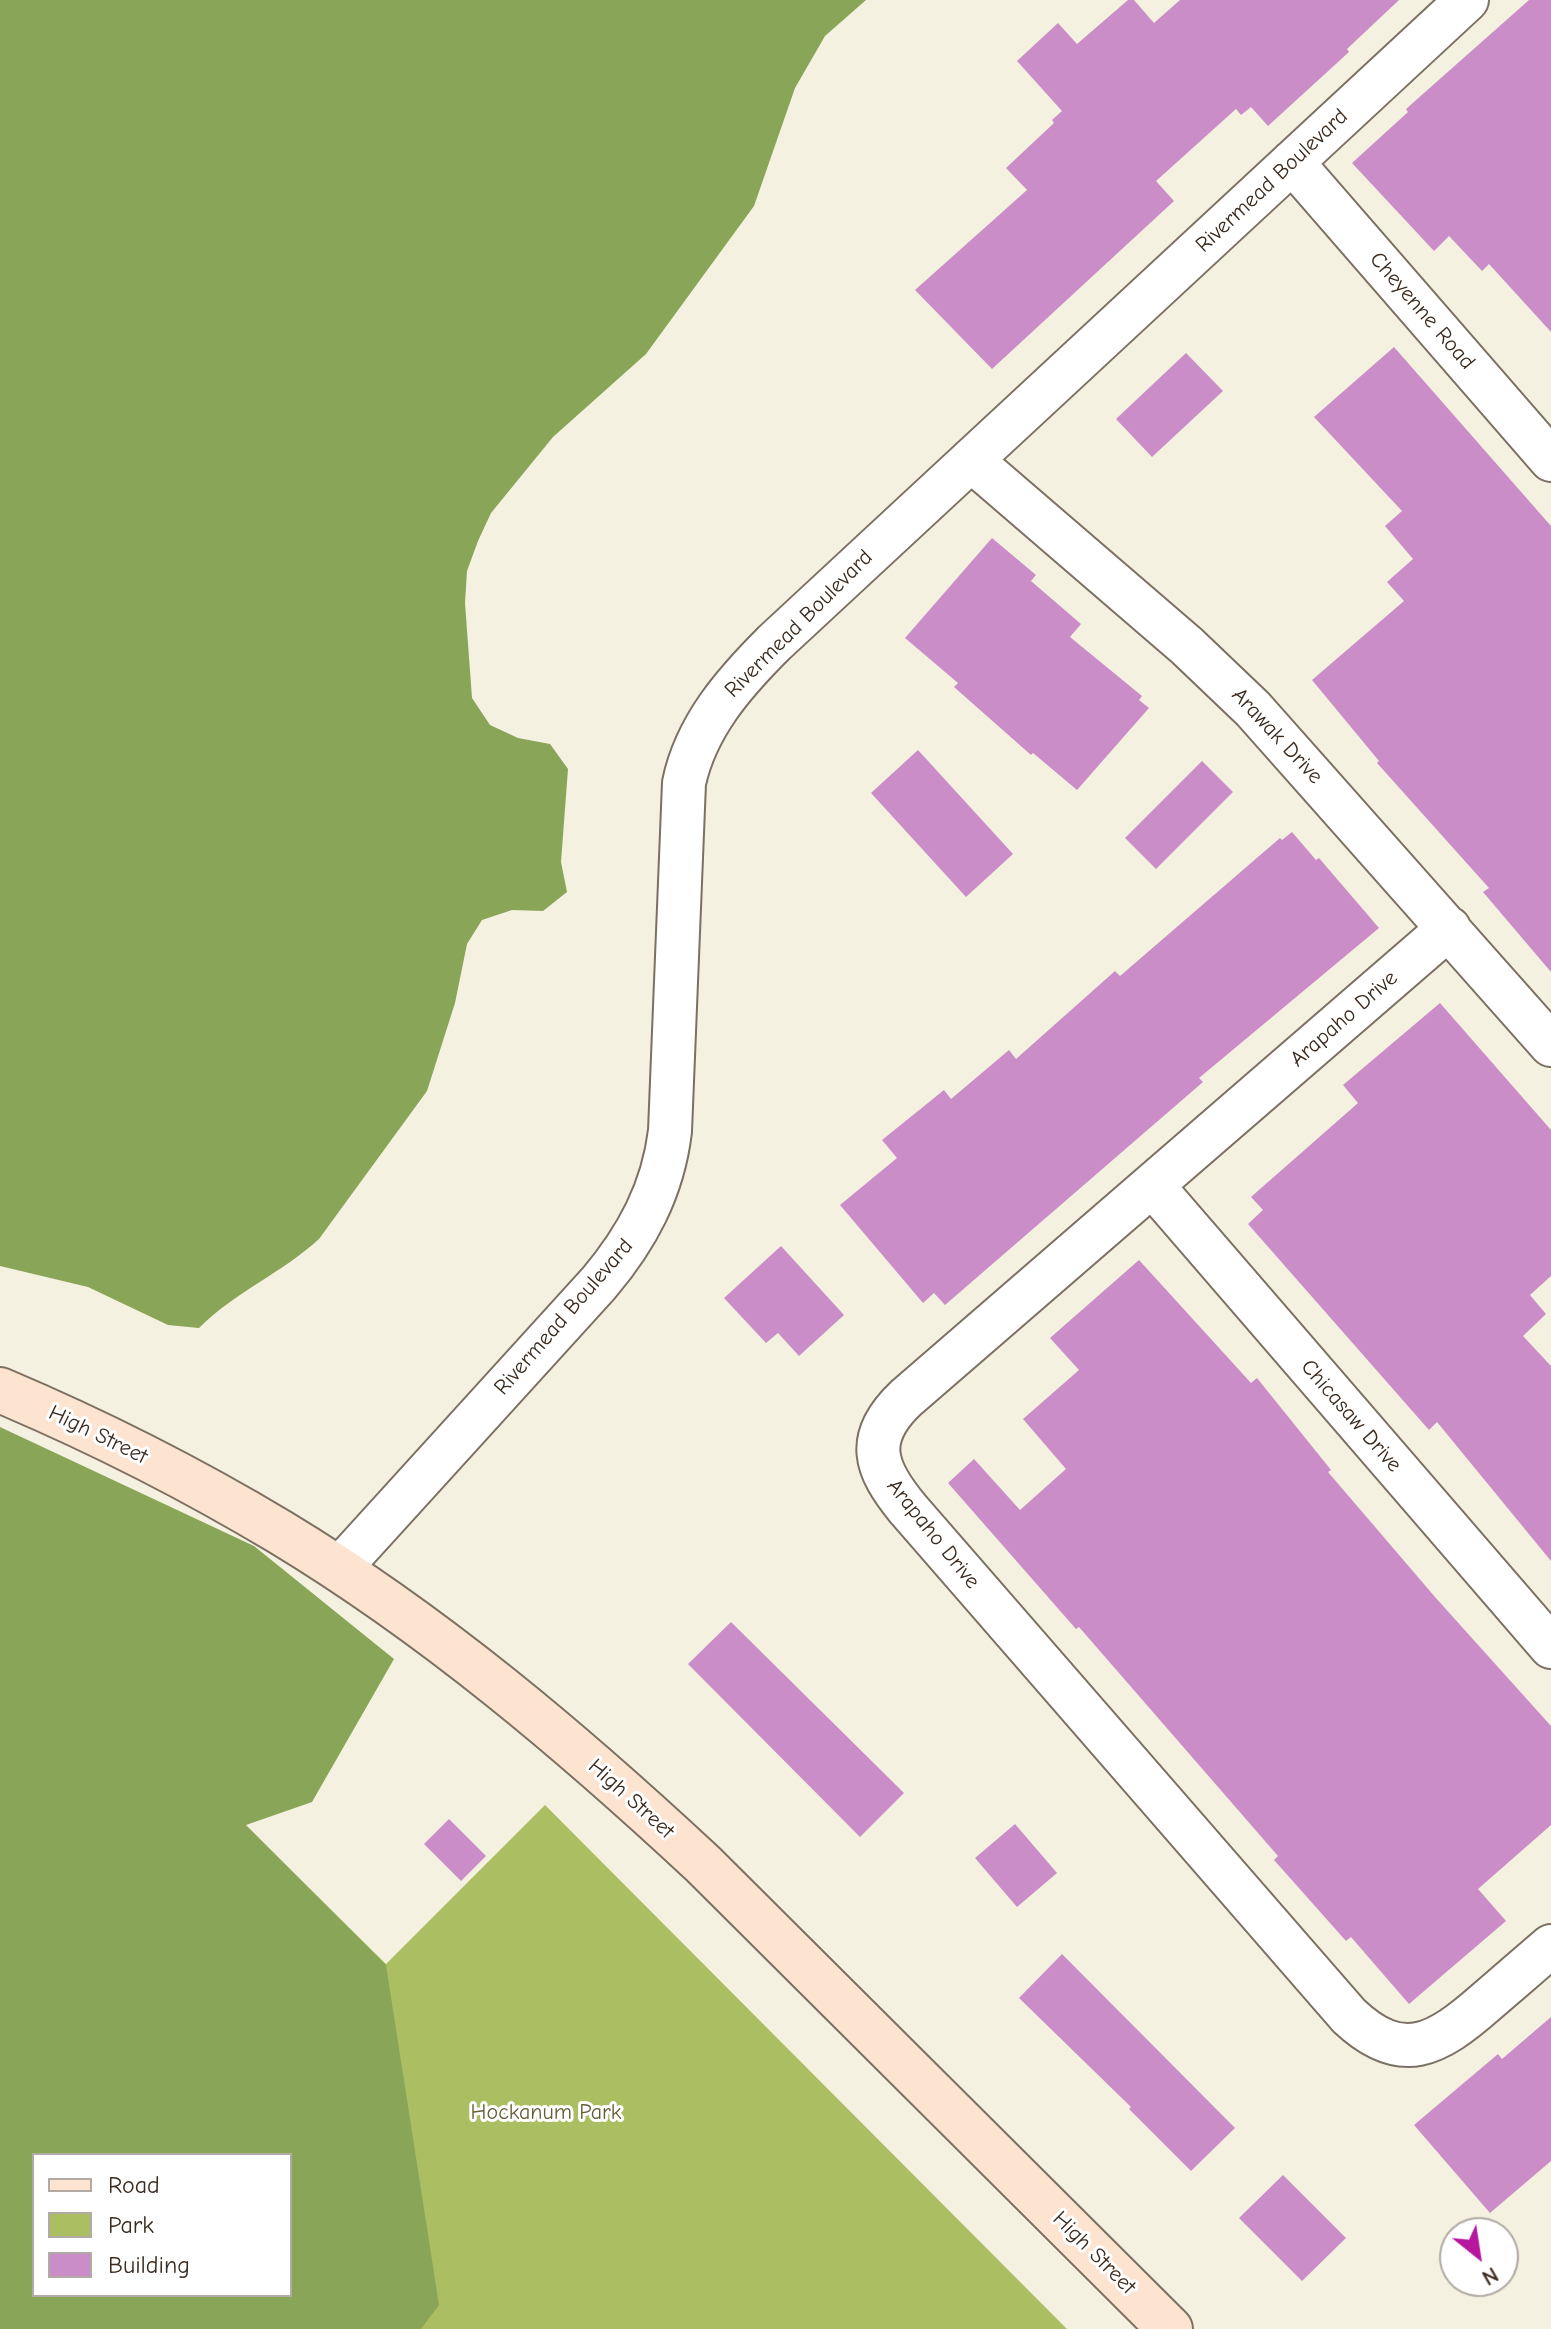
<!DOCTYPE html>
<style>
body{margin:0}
#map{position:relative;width:1551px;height:2329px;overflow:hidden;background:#f4f1e0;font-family:"Comic Neue",sans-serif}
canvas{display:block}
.legend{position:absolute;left:32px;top:2153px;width:260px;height:144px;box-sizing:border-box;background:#fff;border:2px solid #b1aaa5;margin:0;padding:10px 14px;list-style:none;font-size:24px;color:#3b2a1e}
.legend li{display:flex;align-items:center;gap:16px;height:40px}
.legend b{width:40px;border:2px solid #b1aaa5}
.north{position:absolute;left:1439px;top:2217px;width:80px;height:80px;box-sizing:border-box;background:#fff;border:2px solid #b1aaa5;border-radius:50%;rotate:150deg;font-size:22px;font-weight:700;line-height:32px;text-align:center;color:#3b2a1e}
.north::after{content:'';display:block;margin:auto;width:28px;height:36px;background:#b5179e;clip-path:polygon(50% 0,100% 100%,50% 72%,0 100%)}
</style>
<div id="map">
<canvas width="1551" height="2329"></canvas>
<ul class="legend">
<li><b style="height:10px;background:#fde4d1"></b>Road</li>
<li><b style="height:22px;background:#acbe62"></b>Park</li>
<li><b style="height:22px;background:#ca8dc8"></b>Building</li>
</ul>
<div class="north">N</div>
</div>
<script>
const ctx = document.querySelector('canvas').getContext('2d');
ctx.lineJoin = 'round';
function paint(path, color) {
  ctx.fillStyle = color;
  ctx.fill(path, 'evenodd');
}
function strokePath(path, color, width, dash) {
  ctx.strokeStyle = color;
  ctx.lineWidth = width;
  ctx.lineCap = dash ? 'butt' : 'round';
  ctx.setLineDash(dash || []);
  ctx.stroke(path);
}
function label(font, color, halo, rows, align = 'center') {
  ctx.font = font + ' "Comic Neue",sans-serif';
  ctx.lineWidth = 6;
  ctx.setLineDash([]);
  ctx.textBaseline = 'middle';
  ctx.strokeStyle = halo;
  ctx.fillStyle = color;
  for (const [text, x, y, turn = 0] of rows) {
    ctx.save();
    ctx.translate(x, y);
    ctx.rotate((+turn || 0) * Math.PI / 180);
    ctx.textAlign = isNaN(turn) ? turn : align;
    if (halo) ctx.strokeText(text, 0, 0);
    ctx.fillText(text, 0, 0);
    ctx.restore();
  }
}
const green = new Path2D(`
 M545 1805 1067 2329H0V2198L34 2295H290V2155L245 1825 386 1964Z`);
const forest = new Path2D(`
 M0 0H866L825 36 795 88 754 206 646 354 553 437 491 513 478 541 467 571 465 603 472 698 490 725 518 738 550 744 568 769 561 862 567 892 543 911 512 910 482 920 467 944 455 1003 427 1091 319 1239C282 1273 235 1292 199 1328L168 1325 88 1287 0 1266Z
 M0 1427 254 1546 394 1659 312 1802 246 1825 386 1965 439 2305 421 2329H0ZM34 2155H290V2295H34Z`);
const building = new Path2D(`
 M1128 0H1134L1154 23 1180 0H1399L1347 49 1349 52 1268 126 1251 107 1241 115 1236 109 1156 181 1174 201 992 369 915 290 1027 190 1006 168 1054 123 1052 120 1062 111 1017 61 1058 23 1077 44Z
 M1529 0H1551V332L1489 264 1482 271 1449 236 1434 251 1352 163 1408 112 1406 109Z
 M1394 347 1551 526V972L1483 892 1489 888 1377 763 1379 761 1312 680 1404 601 1387 582 1413 559 1385 526 1402 511 1314 417Z
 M1186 353 1223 391 1152 457 1116 419Z
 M992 538 1036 575 1031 581 1081 624 1070 637 1142 696 1139 700 1149 708 1077 790 1033 753 1031 755 954 687 958 683 905 638Z
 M918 750 1013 854 966 897 871 793Z
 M1202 761 1233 792 1156 869 1125 838Z
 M1292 832 1316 860 1319 858 1379 928 1199 1078 1203 1082 945 1305 934 1293 923 1303 840 1205 897 1158 882 1140 944 1090 951 1099 1009 1050 1016 1059 1115 971 1120 976 1280 838 1282 840Z
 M1440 1003 1551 1130V1276L1530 1295 1546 1314 1523 1336 1551 1366V1561L1437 1422 1429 1430 1248 1224 1263 1210 1251 1197 1358 1103 1343 1085Z
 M781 1246 844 1315 799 1356 778 1333 766 1343 724 1298Z
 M1139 1260 1251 1383 1257 1378 1331 1470 1328 1472 1435 1597 1551 1726V1825L1478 1889 1506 1921 1409 2004 1351 1937 1346 1941 1274 1860 1278 1856 1079 1627 1076 1629 948 1483 974 1459 1020 1510 1066 1469 1023 1419 1079 1370 1050 1338Z
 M731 1622 904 1793 860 1837 688 1664Z
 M449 1819 486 1856 461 1881 424 1844Z
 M1015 1824 1057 1873 1017 1907 975 1858Z
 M1062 1954 1235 2128 1191 2171 1129 2109 1131 2107 1019 1998Z
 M1551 2017V2161L1490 2213 1414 2125 1498 2054 1502 2059Z
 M1283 2175 1346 2238 1302 2281 1239 2218Z`);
const minor = new Path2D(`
 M1292 162 1551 460
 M971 460 1187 646 1253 709 1551 1045
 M1449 928 906 1398C864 1438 874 1468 908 1509L1349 2016C1402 2066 1437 2045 1486 2002 1508 1983 1529 1965 1551 1946
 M1152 1185 1551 1647
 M339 1569 599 1283C637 1238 663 1190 670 1131L684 783C696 726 734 683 774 643L1467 0`);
const secondary = new Path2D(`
 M0 1390C97 1431 190 1478 280 1532 434 1625 572 1742 703 1864L1170 2329`);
const streetNames = [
 ["Rivermead Boulevard",1272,181,-43],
 ["Cheyenne Road",1422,311,49],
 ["Rivermead Boulevard",799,624,-45],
 ["Arawak Drive",1277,736,47],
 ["Arapaho Drive",1344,1019,-41],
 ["Rivermead Boulevard",564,1317,-49],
 ["Chicasaw Drive",1351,1416,49],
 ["High Street",98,1435,26],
 ["Arapaho Drive",933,1534,51],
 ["High Street",631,1799,42],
 ["High Street",1094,2253,45]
];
const parkNames = [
 ["Hockanum Park",546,2113]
];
paint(green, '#acbe62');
paint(forest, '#89a558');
paint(building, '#ca8dc8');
strokePath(minor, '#7c7062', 46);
strokePath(secondary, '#7c7062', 48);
strokePath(minor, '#fff', 42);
strokePath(secondary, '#fde4d1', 44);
label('22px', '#3b2a1e', '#fff', streetNames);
label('22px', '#635e36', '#fff', parkNames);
</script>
